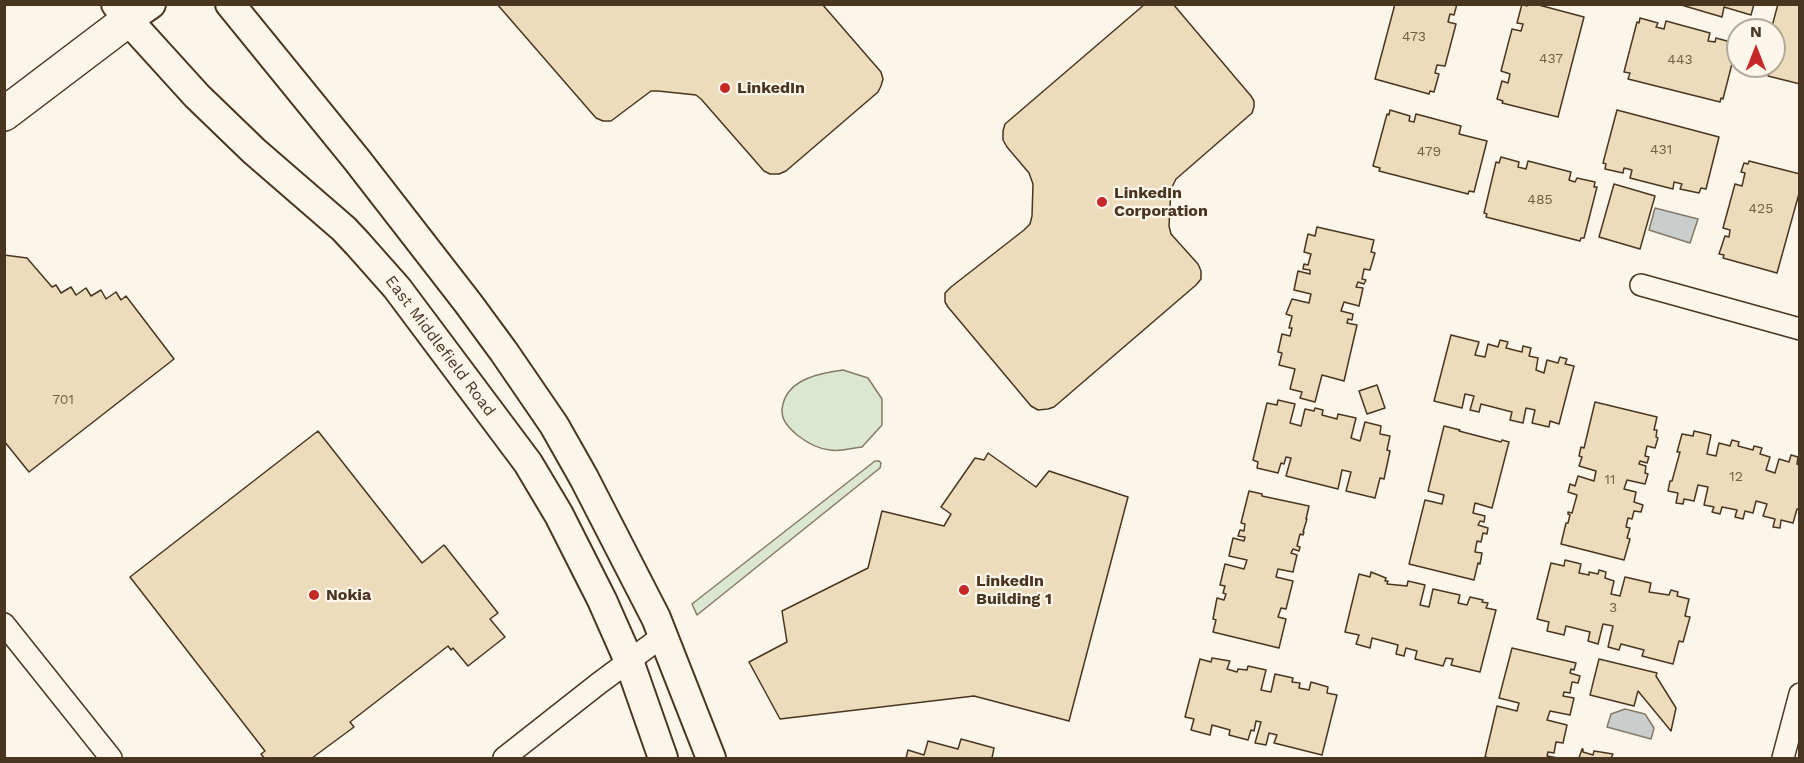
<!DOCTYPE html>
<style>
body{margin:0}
#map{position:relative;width:1804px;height:763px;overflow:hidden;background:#fbf6e9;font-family:"Work Sans",sans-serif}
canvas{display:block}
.frame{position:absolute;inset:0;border:6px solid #4a3520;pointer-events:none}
.north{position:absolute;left:1726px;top:18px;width:60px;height:60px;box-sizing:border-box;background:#fbf6e9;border:2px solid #b4a999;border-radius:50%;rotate:0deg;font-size:16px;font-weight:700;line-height:24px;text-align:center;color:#4a3520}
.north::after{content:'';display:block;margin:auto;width:21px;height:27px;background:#c62828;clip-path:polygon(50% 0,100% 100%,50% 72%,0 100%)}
</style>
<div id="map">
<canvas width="1804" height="763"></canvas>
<div class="frame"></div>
<div class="north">N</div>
</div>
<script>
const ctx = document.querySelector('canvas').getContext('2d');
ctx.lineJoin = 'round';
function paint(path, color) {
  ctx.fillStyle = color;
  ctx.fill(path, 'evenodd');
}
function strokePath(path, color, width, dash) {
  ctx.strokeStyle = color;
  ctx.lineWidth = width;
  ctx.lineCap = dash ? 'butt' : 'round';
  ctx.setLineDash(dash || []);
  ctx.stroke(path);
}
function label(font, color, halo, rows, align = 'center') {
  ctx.font = font + ' "Work Sans",sans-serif';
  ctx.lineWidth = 4.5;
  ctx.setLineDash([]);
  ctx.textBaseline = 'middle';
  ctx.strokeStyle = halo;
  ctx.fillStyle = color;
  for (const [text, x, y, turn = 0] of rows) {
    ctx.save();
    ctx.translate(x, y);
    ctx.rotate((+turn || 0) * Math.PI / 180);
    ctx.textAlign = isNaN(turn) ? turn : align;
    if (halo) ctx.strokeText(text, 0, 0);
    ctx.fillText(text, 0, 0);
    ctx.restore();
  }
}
const green = new Path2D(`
 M843 370 868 378 882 399V425L862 447C852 448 840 452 830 450 819 449 806 442 797 435 787 426 779 418 783 404 789 379 820 373 843 370Z
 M875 461H879L881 463 880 468 697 615 692 604Z`);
const water = new Path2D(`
 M1655 208 1698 219 1690 243 1649 230Z
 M1625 709 1645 714 1654 728 1651 739 1607 727 1611 714Z`);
const building = new Path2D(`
 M497 4H822L881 72 883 79 881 86 878 92 786 171 779 174H770L764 171 701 99 696 95 658 91H651L611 121H603L596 118Z
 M1145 4H1173L1251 96 1254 101V107L1252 113 1176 179 1171 189 1169 226 1171 234 1198 264 1201 271V279L1196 285 1054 407 1048 409 1038 410 1031 406 948 307 945 302V293L951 287 1024 230 1030 224 1032 216 1033 184 1029 173 1007 147 1003 140V131L1005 124Z
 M1395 4H1457L1454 15 1450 14 1448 22 1456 24 1445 66 1437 65 1435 73 1439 74 1434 92 1430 91 1429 94 1375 79Z
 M1522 4 1527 6 1528 4H1535L1584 17 1558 117 1502 103 1503 101 1497 99 1502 81 1508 83 1510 74 1501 71 1512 29 1521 31 1523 24 1517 23Z
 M1678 4H1754L1751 15 1724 7 1722 17Z
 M1778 4H1800V84L1768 76 1769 74 1763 73 1765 66H1774L1775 48H1774V30H1771Z
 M1640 18 1658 23 1656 27 1664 29 1666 21 1710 33 1708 41 1715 42 1716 38 1734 43 1733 47 1736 48 1723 99 1721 98 1720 102 1628 79 1630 73 1624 72 1637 22 1639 23Z
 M1390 110 1410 116 1409 121 1414 122 1416 114 1461 126 1459 134 1487 141 1474 192 1469 191 1468 194 1379 171 1380 168 1373 166 1387 114 1389 115Z
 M1617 110 1719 137 1706 189 1701 188 1699 193 1680 189 1682 184 1674 182 1673 189 1630 178 1632 170 1624 168 1623 173 1605 169 1606 164 1603 163Z
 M1501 157 1519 162 1518 167 1526 169 1528 161 1571 172 1569 180 1575 182 1577 178 1595 182 1594 187H1597L1584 238H1581L1580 241 1486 217 1487 214 1484 213 1496 162 1499 163Z
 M1749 161 1800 174V190L1777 273 1723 258 1724 255 1719 254 1725 236 1729 237 1730 230 1723 228 1735 184 1742 186 1745 173 1741 172 1744 163 1748 164Z
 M1614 184 1655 196 1640 249 1599 237Z
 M1317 227 1374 240 1371 252 1375 253 1370 270 1364 269 1362 279 1366 280 1364 284 1358 282 1356 287 1363 288 1359 306 1344 302 1341 311 1353 314 1352 320 1348 319 1347 323 1357 325 1344 381 1322 375 1315 402 1300 398 1302 392 1290 389 1295 369 1279 365 1282 353 1278 352 1282 334 1290 336 1292 328H1289L1292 316 1286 314 1292 299 1309 303 1311 294 1294 290 1298 271 1310 274V270L1303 269 1304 264 1308 265 1311 254 1304 252 1308 234 1315 236Z
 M4 255 27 258 52 287 56 285 61 293 71 287 76 295 86 288 91 296 101 290 106 299 116 292 121 300 126 296 174 359 29 472 4 441Z
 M1451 335 1479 342 1475 355 1485 357 1488 344 1498 347 1500 340 1508 342 1506 348 1522 352 1523 346 1531 348 1529 356 1538 358 1536 370 1544 373 1547 360 1558 363 1560 357 1567 359 1565 364 1574 366 1559 424 1550 421 1549 427 1532 423 1535 410 1526 408 1523 423 1510 420 1512 412 1481 404 1479 412 1470 410 1474 396 1465 394 1462 408 1434 401Z
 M1377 385 1385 408 1367 414 1359 391Z
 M1278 400 1295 404 1290 423 1301 426 1305 409 1314 411 1315 408 1323 410 1322 415 1337 419 1338 414 1356 418 1351 438 1360 441 1365 422 1381 426 1380 434 1390 436 1387 450 1390 451 1384 479 1380 478 1375 498 1346 491 1351 472 1342 470 1338 489 1286 476 1291 458 1286 457 1284 464 1281 463 1278 473 1257 468 1258 462 1253 460 1267 403 1277 405Z
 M1595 402 1657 417 1654 430H1657L1656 437 1658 438 1655 448 1647 446 1645 456 1649 457 1647 463 1640 461 1639 464 1646 466 1645 473 1648 474 1645 484 1627 480 1624 489 1636 492 1634 502 1643 505 1641 512 1634 511 1632 519 1628 518 1626 527 1630 528 1627 538 1630 539 1624 560 1561 544 1566 523H1568L1570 515 1568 514V512L1572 513 1577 495 1568 492 1570 484 1575 486 1578 476 1594 481 1596 471 1579 466 1582 457 1579 456 1581 447 1584 448Z
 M1444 426 1460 430 1459 431 1501 442 1502 440 1509 442 1492 508 1475 503 1473 513 1485 516 1484 522 1480 521 1478 525 1488 528 1487 534 1483 533 1481 542 1477 541 1475 552 1482 553 1480 564 1478 563 1474 580 1409 564 1425 500 1442 504 1444 495 1428 491Z
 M318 431 422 563 444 545 498 613 490 619 505 637 468 666 453 648 451 650 448 646 350 722 354 727 312 758H264L261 754 265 751 130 577Z
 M1694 431 1711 435 1707 454 1716 456 1719 443 1730 446 1732 440 1739 442 1738 446 1753 450 1754 446 1762 448 1760 454 1770 457 1766 470 1775 473 1779 459 1789 462 1791 455 1798 457 1797 464 1800 465V509H1797L1793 523 1781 520 1780 528 1773 527 1775 519 1763 516 1767 504 1756 501 1753 513 1745 511 1743 519 1735 517 1737 510 1722 507 1720 514 1712 512 1714 507 1704 505 1708 487 1698 485 1694 501 1684 499 1683 504 1676 503 1678 493 1668 491 1670 481H1672L1680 452H1677L1682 434 1693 436Z
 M988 453 1036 487 1049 471 1128 497 1069 721 974 696 780 719 749 662 787 642 782 611 868 568 882 511 944 526 951 514 941 507 975 458 984 460Z
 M1249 491 1262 494V496L1309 506 1306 519H1307L1303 532H1304L1303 535 1300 534 1297 546 1300 547 1299 551 1293 549 1291 553 1297 555 1293 572 1278 569 1276 577 1293 581 1286 609 1281 608 1278 617 1286 619 1279 648 1213 632 1216 620 1213 619 1217 598 1224 600 1226 594 1223 593 1225 586 1220 585 1225 564 1244 569 1247 560 1229 556 1233 538 1244 541 1245 537 1238 536 1240 530 1244 531 1245 524 1241 523Z
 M1565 560 1581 564 1579 573 1589 575V572L1598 574 1599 570 1606 572 1605 578 1614 581 1611 594 1620 596 1625 577 1651 583 1649 592 1669 595 1671 590 1678 592 1677 596 1689 599 1685 616 1690 617 1683 642 1679 641 1673 664 1642 656 1644 650 1621 644 1619 650 1608 647 1613 626 1603 624 1598 644 1588 641 1590 632 1566 626 1564 635 1547 631 1549 622 1537 619 1551 563 1564 566Z
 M1371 572 1386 578 1385 581H1388L1387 584 1407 586 1408 581 1425 585 1420 605 1429 607 1433 589 1460 595 1458 603 1467 605 1470 597 1483 600 1482 602 1488 603 1486 608 1496 610 1480 672 1451 665 1453 659 1446 658 1443 666 1415 659 1417 651 1406 648 1404 656 1396 654 1398 645 1372 638 1370 648 1356 644 1359 635 1345 632 1359 574 1370 577Z
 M1512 648 1576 663 1574 670 1571 669 1570 673 1580 676 1578 683 1572 682 1570 693 1564 692 1563 696 1574 698 1570 715 1550 711 1547 720 1567 725 1563 743 1556 742 1554 753 1548 752 1547 756 1558 758H1490L1485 757 1497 706 1517 711 1519 703 1499 698Z
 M1212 658 1230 661 1227 669 1237 672 1238 669 1247 670 1248 666 1266 670 1261 690 1271 692 1275 674 1293 678 1292 682 1300 683 1299 688 1309 690 1311 682 1328 687 1327 693 1337 695 1322 755 1274 743 1277 735 1269 733 1266 745 1255 743 1261 722 1256 721 1254 731 1251 730 1248 740 1229 735 1230 730 1212 725 1210 735 1191 730 1194 719 1185 717 1200 659 1211 662Z
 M1599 659 1657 673 1656 676 1676 708 1671 731 1638 691 1634 706 1590 695Z
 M961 739 994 748 992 758H906L908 750 924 755 928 741 958 749Z
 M1582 749H1583V752L1593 755 1594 751 1613 754 1611 758H1579Z`);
const street = new Path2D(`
 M1641 285 1800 329
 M4 624 111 758
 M504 758 598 684 664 635
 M1783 758 1800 694`);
const secondary = new Path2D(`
 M116 4 128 20 197 96 254 151 344 229 358 244 397 288 528 463 559 515 602 600 629 661 663 758
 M230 4 357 160 468 303 504 352 554 425 584 478 656 618 711 758
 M128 20 151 4`);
const highway = new Path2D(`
 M4 114 128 20`);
const markers = [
 [725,88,6,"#c62828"],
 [1102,202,6,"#c62828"],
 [964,590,6,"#c62828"],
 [314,595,6,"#c62828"]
];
const numberNames = [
 ["473",1414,37],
 ["437",1551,59],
 ["443",1680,60],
 ["431",1661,150],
 ["479",1429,152],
 ["485",1540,200],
 ["425",1761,209],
 ["701",63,400],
 ["12",1736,477],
 ["11",1610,480],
 ["3",1613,608]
];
const poiNames = [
 ["LinkedIn",737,88],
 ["LinkedIn",1114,193],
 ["Corporation",1114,211],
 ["LinkedIn",976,581],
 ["Building 1",976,599],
 ["Nokia",326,595]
];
const streetNames = [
 ["East Middlefield Road",440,346,53]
];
paint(green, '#dce7d0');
strokePath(green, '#887966', 1.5);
paint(water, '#c9cecd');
strokePath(water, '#887966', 1.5);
paint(building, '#ecdcbc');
strokePath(building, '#4a3520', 1.5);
strokePath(street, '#4a3520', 24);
strokePath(secondary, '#4a3520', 32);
strokePath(highway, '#4a3520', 36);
strokePath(street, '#fbf6e9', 21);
strokePath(secondary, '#fbf6e9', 28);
strokePath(highway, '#fbf6e9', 33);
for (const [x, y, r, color] of markers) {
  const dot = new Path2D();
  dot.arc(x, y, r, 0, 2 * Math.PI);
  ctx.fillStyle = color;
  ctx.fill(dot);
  strokePath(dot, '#fbf6e9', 2);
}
label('14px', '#725f47', null, numberNames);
label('bold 16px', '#4a3520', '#fbf6e9', poiNames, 'left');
label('16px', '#4a3520', '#fbf6e9', streetNames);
</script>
